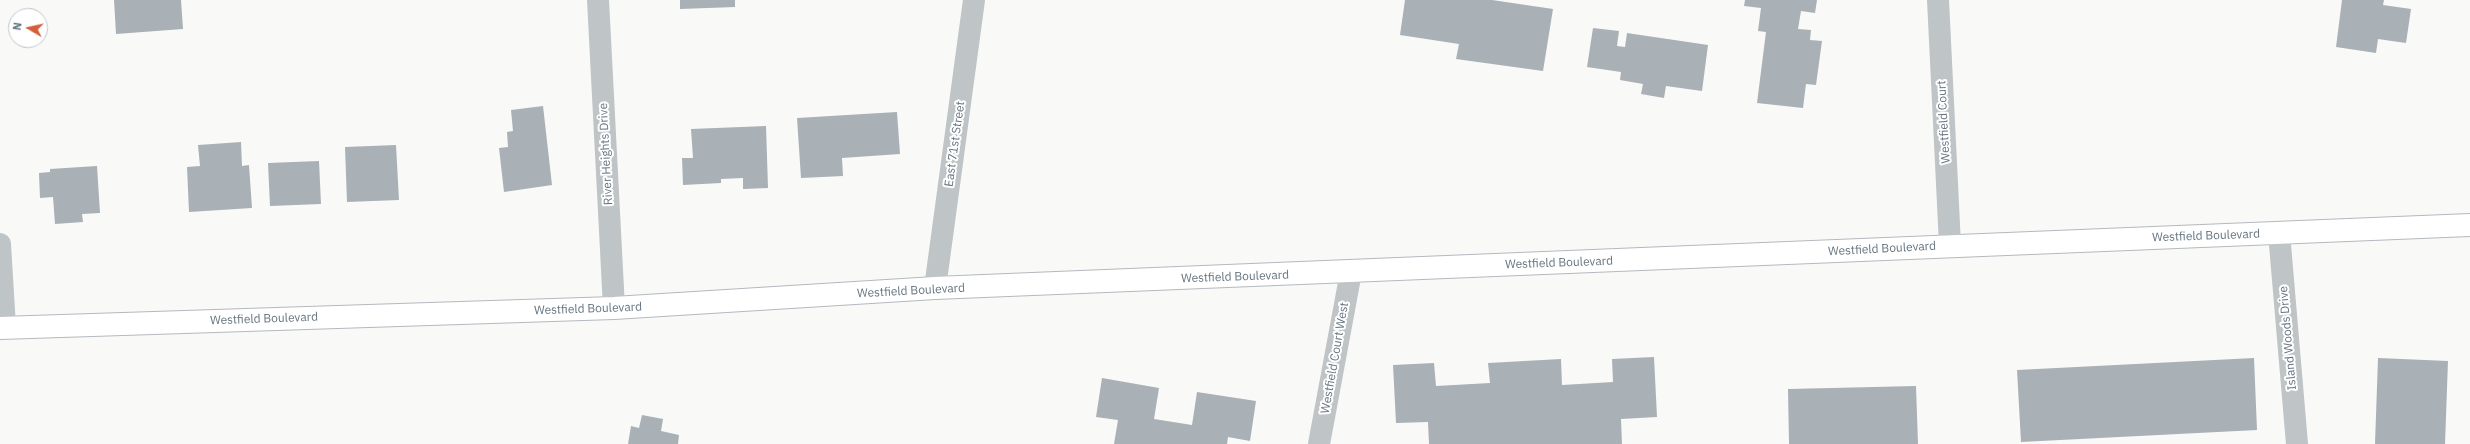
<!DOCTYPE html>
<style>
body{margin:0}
#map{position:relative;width:2470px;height:444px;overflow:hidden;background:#f9f9f8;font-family:"IBM Plex Sans",sans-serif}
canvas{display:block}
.north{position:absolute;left:8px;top:8px;width:40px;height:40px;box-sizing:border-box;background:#fff;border:1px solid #c2c8cc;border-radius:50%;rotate:279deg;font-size:11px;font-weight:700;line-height:16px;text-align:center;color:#667580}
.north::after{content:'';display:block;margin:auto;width:14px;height:18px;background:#d65f3b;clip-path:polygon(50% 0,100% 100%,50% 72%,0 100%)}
</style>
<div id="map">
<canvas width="2470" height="444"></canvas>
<div class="north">N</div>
</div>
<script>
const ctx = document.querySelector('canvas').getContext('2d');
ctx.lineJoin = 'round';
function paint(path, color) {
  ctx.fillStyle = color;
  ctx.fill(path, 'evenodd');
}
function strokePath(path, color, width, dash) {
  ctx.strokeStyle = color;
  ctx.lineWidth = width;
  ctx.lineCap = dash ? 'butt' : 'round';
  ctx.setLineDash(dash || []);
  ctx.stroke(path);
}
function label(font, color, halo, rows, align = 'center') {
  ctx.font = font + ' "IBM Plex Sans",sans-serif';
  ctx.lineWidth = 4;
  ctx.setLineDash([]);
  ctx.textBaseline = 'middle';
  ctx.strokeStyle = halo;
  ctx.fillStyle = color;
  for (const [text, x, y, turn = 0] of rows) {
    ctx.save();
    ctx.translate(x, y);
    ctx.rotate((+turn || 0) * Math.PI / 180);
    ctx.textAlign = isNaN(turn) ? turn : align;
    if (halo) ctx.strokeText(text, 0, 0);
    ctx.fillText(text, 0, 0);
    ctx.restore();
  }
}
const building = new Path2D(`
 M114 0H181L183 29 116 34Z
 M680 0H735V7L680 9Z
 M1405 0H1492L1553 9 1543 71 1456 59 1459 44 1400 35Z
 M1745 0H1817L1815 13 1801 11 1798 29 1811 30 1810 40 1822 41 1816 85 1806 84 1803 108 1757 103 1766 32 1758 31 1761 8 1744 6Z
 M2342 0H2384L2383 5 2411 9 2406 43 2378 39 2376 53 2336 47Z
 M1593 28 1619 31 1617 46 1625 47 1627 33 1708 45 1702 91 1666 86 1664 98 1641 94 1643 84 1620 80 1621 72 1587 67Z
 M543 106 552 185 504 192 499 148 508 147 507 132 513 131 511 110Z
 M897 112 900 154 842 158 843 176 801 178 797 118Z
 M766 126 768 188 743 189V178L721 179V183L683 185 682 158H693L691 129Z
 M241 142 242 166 249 165 252 208 189 212 187 167 200 166 198 145Z
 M396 145 399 200 347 202 345 147Z
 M319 161 321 204 270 206 268 163Z
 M97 166 100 213 82 214 83 222 55 224 53 197 40 198 39 173 50 172V169Z
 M1654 357 1657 417 1621 419 1622 444H1429L1428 422 1396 423 1393 365 1434 363 1436 386 1490 383 1488 363 1561 359 1562 385 1613 382 1612 359Z
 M2254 358 2257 430 2021 442 2017 370Z
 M2378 358 2448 361 2445 444H2375Z
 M1102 378 1159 388 1154 419 1192 425 1197 392 1256 401 1250 441 1228 437 1227 444H1114L1118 420 1096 417Z
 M1916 386 1918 444H1789L1788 389Z
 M642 415 663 419 661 431 679 435 678 444H628L631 426 639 428Z`);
const street = new Path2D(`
 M598 0 614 308
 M1938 0 1950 245
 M2279 233 2297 444
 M0 244 5 327
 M935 288 974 0
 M1319 444 1351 272`);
const secondary = new Path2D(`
 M0 328 614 308 935 288 2470 225`);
const streetNames = [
 ["Westfield Court",1944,122,-93],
 ["East 71st Street",955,144,-82],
 ["River Heights Drive",606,154,-93],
 ["Westfield Boulevard",2206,236,-2],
 ["Westfield Boulevard",1882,249,-3],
 ["Westfield Boulevard",1559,263,-2],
 ["Westfield Boulevard",1235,277,-2],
 ["Westfield Boulevard",911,291,-3],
 ["Westfield Boulevard",588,309,-2],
 ["Westfield Boulevard",264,319,-2],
 ["Island Woods Drive",2288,338,-95],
 ["Westfield Court West",1335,358,-80]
];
paint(building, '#a9b0b6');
strokePath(secondary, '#b4b9be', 24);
strokePath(street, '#bfc4c7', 22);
strokePath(secondary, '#fff', 22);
label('12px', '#667580', '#fff', streetNames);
</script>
